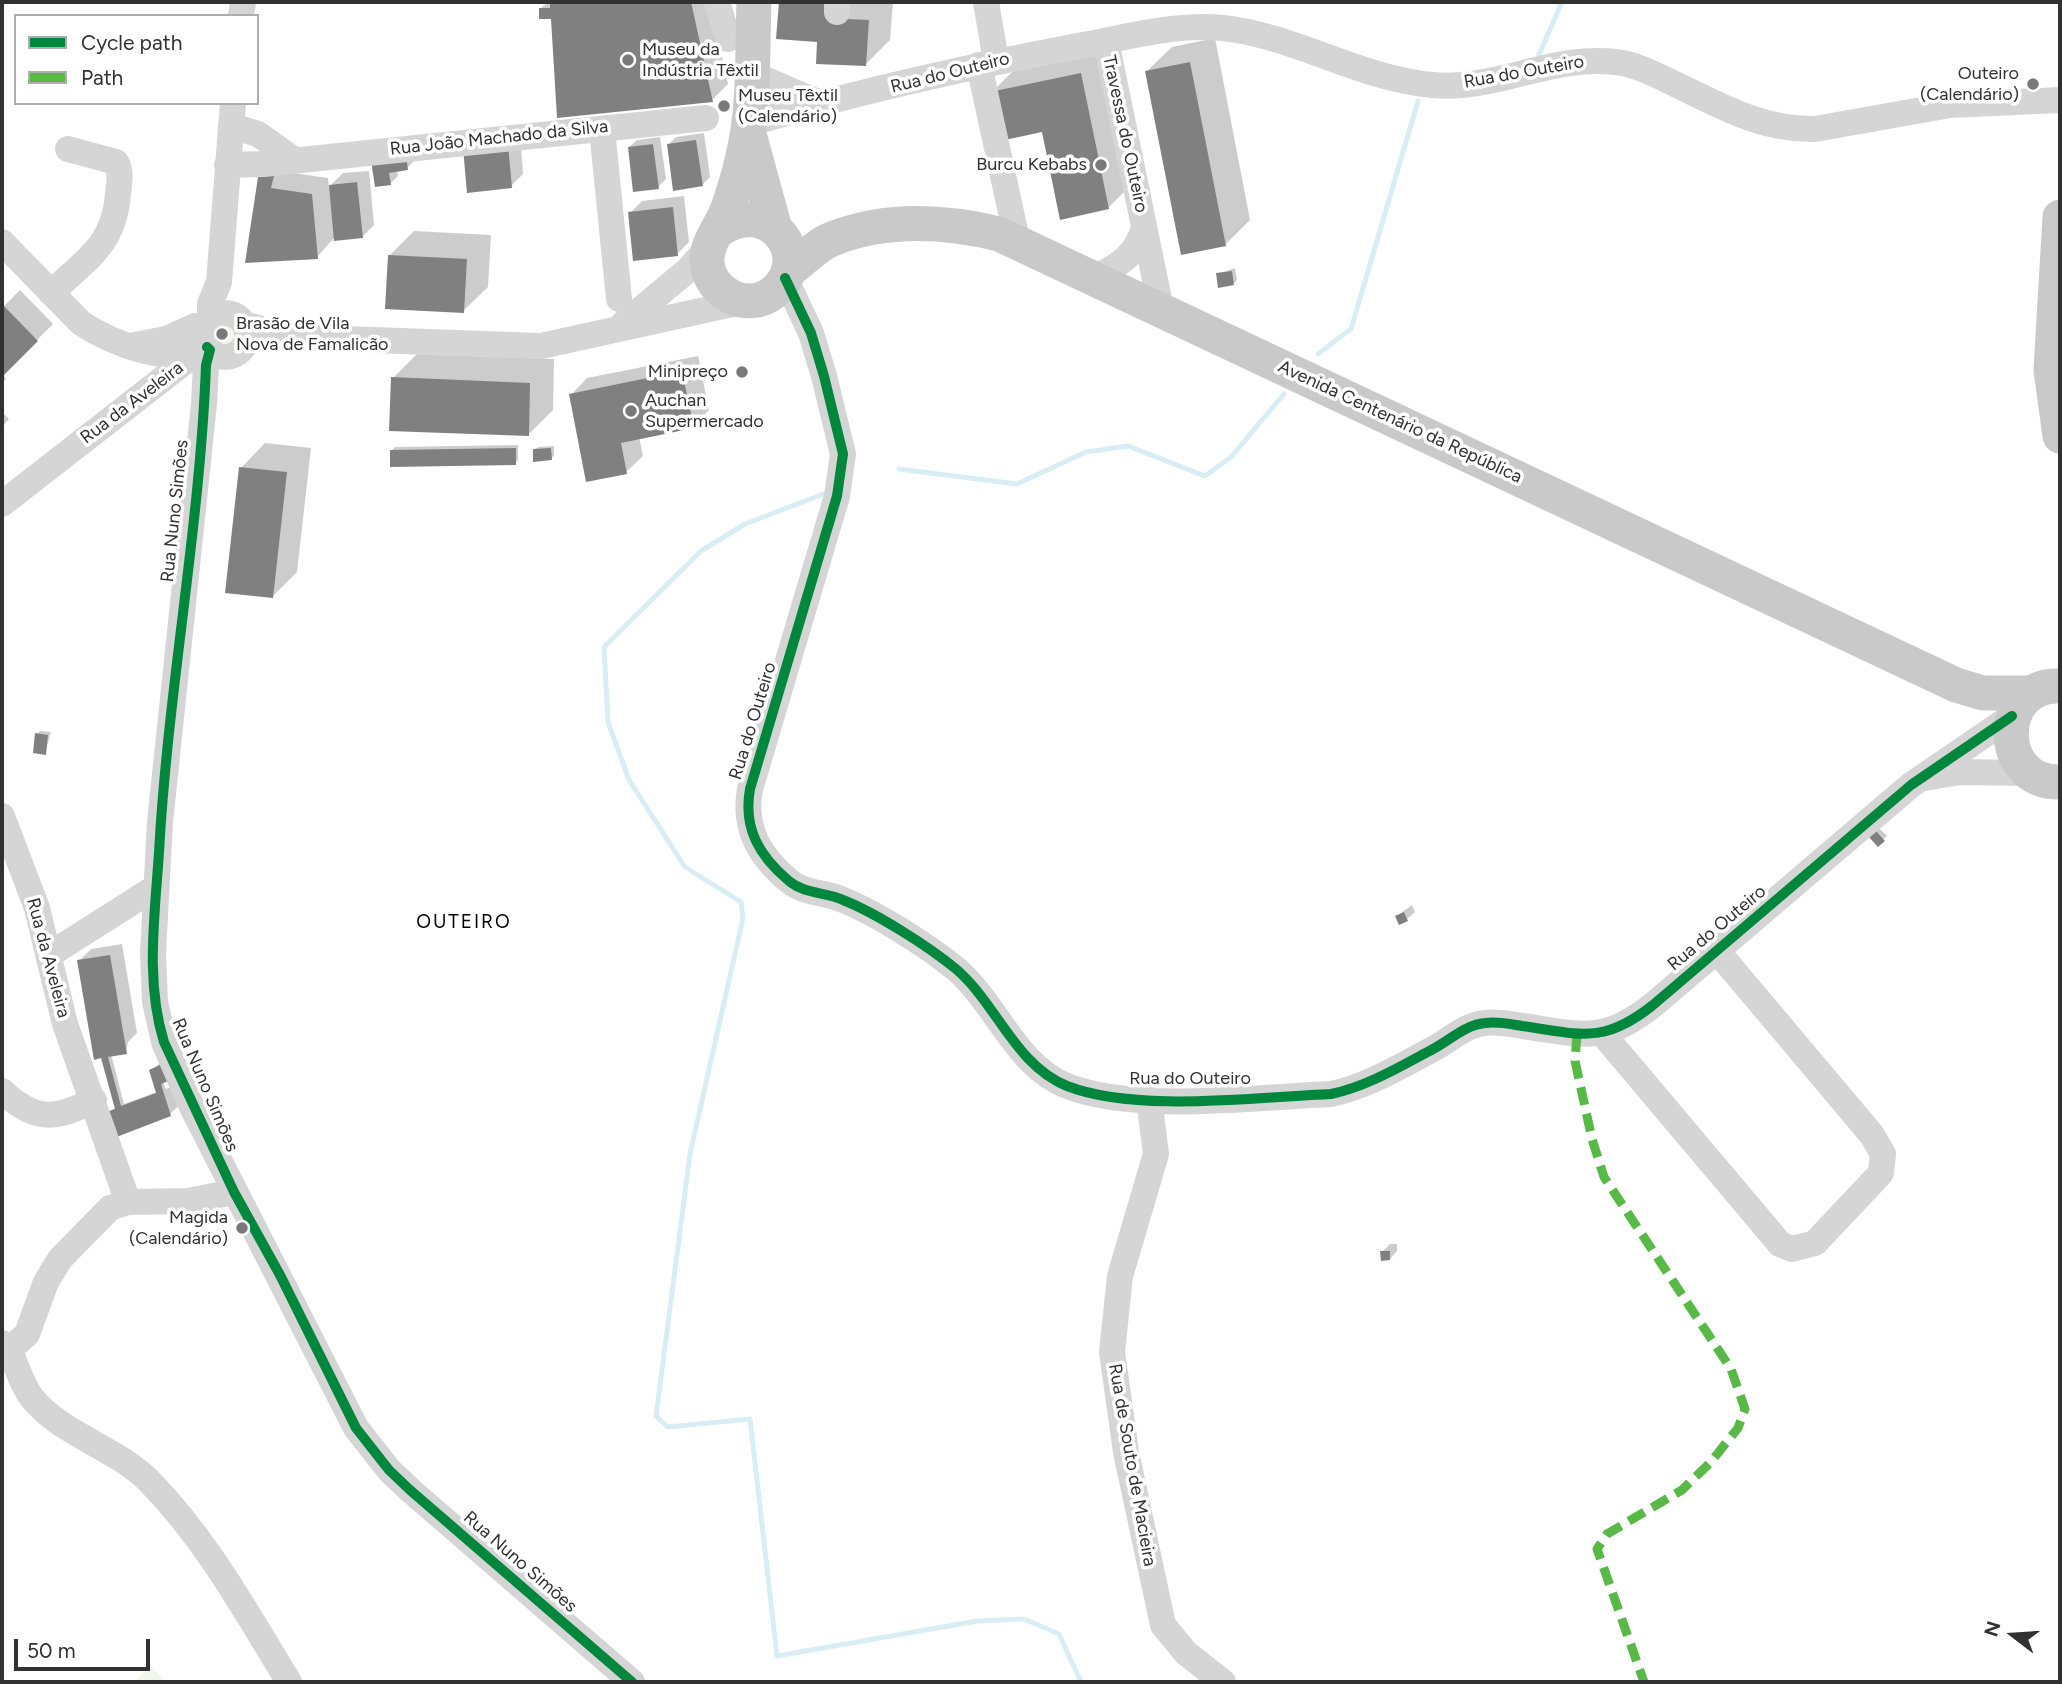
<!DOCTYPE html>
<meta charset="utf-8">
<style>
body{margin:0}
#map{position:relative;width:2062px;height:1684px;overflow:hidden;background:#fff;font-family:Figtree,sans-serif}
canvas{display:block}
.frame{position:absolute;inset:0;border:4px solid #313131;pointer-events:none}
.legend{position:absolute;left:14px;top:14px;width:245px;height:91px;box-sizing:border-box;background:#fff;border:2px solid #adadad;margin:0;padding:9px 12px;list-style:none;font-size:21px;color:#313131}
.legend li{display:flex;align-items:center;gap:14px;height:35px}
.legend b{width:35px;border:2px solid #adadad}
.north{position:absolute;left:1978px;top:1600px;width:70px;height:70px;-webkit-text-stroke:5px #fff;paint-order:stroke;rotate:287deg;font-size:19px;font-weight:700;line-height:28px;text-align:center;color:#313131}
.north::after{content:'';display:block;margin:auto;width:24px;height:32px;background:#313131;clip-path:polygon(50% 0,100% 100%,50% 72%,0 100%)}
.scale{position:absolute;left:14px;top:1639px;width:136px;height:32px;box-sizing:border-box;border:4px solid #313131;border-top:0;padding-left:9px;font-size:21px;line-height:24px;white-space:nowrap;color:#313131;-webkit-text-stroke:5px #fff;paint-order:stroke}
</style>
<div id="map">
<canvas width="2062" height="1684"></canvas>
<div class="frame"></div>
<ul class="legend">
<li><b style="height:9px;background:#00873e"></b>Cycle path</li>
<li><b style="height:9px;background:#58b947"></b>Path</li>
</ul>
<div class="north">N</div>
<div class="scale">50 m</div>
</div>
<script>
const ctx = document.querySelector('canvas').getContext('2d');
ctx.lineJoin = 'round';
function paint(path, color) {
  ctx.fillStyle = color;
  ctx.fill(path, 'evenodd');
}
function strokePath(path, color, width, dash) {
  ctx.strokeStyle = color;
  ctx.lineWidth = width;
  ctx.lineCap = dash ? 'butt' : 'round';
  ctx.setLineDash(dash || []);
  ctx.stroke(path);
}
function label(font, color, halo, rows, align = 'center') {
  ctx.font = font + ' Figtree,sans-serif';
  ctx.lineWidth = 7;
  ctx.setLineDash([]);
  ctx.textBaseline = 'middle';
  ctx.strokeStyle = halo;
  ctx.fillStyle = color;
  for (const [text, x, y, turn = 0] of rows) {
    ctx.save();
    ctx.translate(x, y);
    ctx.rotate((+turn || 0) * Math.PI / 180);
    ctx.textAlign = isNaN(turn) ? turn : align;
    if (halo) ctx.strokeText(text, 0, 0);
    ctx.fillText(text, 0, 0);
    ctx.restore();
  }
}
const green = new Path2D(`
 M211 335a11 11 0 1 1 22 0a11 11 0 1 1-22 0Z
 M149 1664 167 1682H136Z`);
const shadow = new Path2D(`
 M548 2H710L728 84 712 100 540 9Z
 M780 2H893L890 40 866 64 819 40 778 38Z
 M1215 38 1250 220 1225 245 1147 71 1172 47Z
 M1105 49 1133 183 1108 208 1044 130 992 92 1016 68Z
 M520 133 523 174 511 186 469 191Z
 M704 133 710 177 702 185 668 145 676 137Z
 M660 137 666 179 658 187 629 147 637 140Z
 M373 160H415L407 168 397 170 398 176 390 184Z
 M369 171 374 225 362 237 333 239 317 257 259 178 287 172 328 178 329 187 343 173Z
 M684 196 689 242 677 254 630 213 642 201Z
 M414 231 491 235 488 287 463 311 389 256Z
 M1235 268 1237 280 1233 284 1218 274Z
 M20 290 53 324 3 374 6 379 2 383V308Z
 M417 354 554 359 553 410 528 435 393 378Z
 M698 356 709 410 693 427 639 437 643 456 626 472 571 395 587 378Z
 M2 412 9 419 2 427Z
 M265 443 311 448 297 572 273 596 241 468Z
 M518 445V460L515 463 392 450 395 447Z
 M554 446V455L551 459 535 450 538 447Z
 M40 731 51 732 45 753 37 734Z
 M1879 828 1887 836 1878 844 1871 836Z
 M1412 905 1415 912 1407 919 1397 916Z
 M122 944 137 1033 128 1042 126 1052 111 1054 124 1104 157 1092 151 1071 168 1056 163 1082 166 1089 176 1085 183 1102 170 1114 115 1135 108 1113 116 1107 79 961 91 949Z
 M1390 1244H1397V1251L1390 1259 1382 1252Z`);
const stream = new Path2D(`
 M1538 57 1562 2
 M1318 354 1351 329 1418 101
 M899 469 1017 484 1086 452 1128 446 1205 476 1231 457 1284 394
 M826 493 745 524 701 551 604 647 608 722 629 780 685 867 741 902 743 918 690 1154 656 1416 668 1427 750 1419 777 1656 977 1621 1024 1619 1059 1634 1081 1682`);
const building = new Path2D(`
 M550 2H691L713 102 557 118 551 19H539V8H550Z
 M779 2H826L825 18 869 20 866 66 816 64 817 42 776 39Z
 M1190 62 1226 246 1181 255 1145 71Z
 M1081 73 1109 209 1060 220 1042 132 1000 141 990 92Z
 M696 140 703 186 673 191 667 144Z
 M508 144 512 188 467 193 463 148Z
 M653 144 659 189 633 192 628 147Z
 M406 155 408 170 389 173 391 185 375 187 371 160Z
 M274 176 271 188 312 194 318 259 245 263 258 177Z
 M357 182 363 238 334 241 329 185Z
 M673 207 678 256 633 261 628 212Z
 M388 255 467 259 464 313 385 309Z
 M1232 271 1234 285 1218 288 1216 273Z
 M2 304 38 341 2 377Z
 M682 371 694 428 621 443 627 474 586 482 569 394Z
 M391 377 530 383 529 436 389 431Z
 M516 448V465L390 467V450Z
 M551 448 552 460 533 462V449Z
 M239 467 287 472 273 598 225 593Z
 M35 733 48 735 46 755 33 753Z
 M1875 830 1885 841 1878 847 1868 836Z
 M1404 912 1408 921 1399 925 1395 916Z
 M110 955 127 1054 108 1057 121 1106 156 1093 149 1070 162 1064 168 1081 161 1084 171 1116 114 1138 106 1112 115 1109 101 1058 94 1060 77 960Z
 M1380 1251H1390V1260L1381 1261Z`);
const minor = new Path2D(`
 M717 2 728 39
 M986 2 996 61
 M837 12V2
 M241 16 243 2
 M1106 41 1161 309
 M979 65 1017 240
 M752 77 764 79 820 103
 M749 119H765C869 89 977 65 1083 45 1127 37 1179 23 1223 28 1296 36 1360 79 1433 85 1495 91 1554 54 1616 62 1636 64 1658 76 1677 85 1723 107 1762 130 1815 129L1950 105 2060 100
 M231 126 258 134 293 159
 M602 129 619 299
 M227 165 262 164 706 118
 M2 242 81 323C111 343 174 368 207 347
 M1096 277C1120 265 1137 254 1144 227
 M785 278 811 333 824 376 843 454 837 496 750 789C743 828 759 856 789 881 804 894 826 892 843 900 876 913 928 946 956 969 997 1004 1015 1065 1067 1086 1137 1113 1255 1097 1331 1094 1366 1087 1401 1066 1433 1049 1450 1040 1465 1025 1485 1023 1498 1021 1510 1024 1522 1026 1580 1034 1603 1045 1653 1005L1911 785 2012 716
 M51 293C86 259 114 246 118 194 119 183 122 172 116 162L68 149
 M203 335a22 22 0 1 1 44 0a22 22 0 1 1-44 0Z
 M210 319V304L219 282 233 103
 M244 324 289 337 541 346 746 301
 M623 324 688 270 709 246
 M135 345 166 339 195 326H204
 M210 350 206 365 204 404 160 822 153 953 155 1002 164 1042 192 1107 356 1428 389 1470 410 1490 632 1682
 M2 504 196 353
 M1925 778 1960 772 2030 773
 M2 816 37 908 65 1024 128 1202
 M49 955 156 887
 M1602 1033 1780 1244 1792 1249 1815 1243 1881 1173 1883 1154 1872 1135 1717 951
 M2 1091C35 1122 55 1120 94 1100
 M1149 1099 1156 1154 1120 1276 1112 1352 1126 1452 1163 1625 1186 1653 1223 1682
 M2 1343 9 1350 27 1334 46 1282 60 1259 110 1208 128 1202 188 1201 234 1192
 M9 1350C17 1365 21 1384 32 1398 62 1435 115 1447 149 1481 207 1540 246 1612 289 1682`);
const major = new Path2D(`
 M749 134 775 229
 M2060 217 2051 370 2060 436
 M719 230C768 195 816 257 774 292 748 313 709 294 707 262 706 242 722 226 728 208 734 191 739 174 743 156 755 106 752 53 754 2
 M788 271C802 262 816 245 832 239 885 218 945 221 999 234L1956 685 1983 693H2031
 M2060 686C1995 683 1995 784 2060 782`);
const quiet = new Path2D(`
 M1577 1034 1575 1061 1592 1139 1604 1177 1731 1369 1745 1409 1738 1428 1710 1463 1682 1490 1607 1534 1597 1549 1644 1682`);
const cycleway = new Path2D(`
 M785 278 811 333 824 376 843 454 837 496 750 789C743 828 759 856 789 881 804 894 826 892 843 900 876 913 928 946 956 969 997 1004 1015 1065 1067 1086 1137 1113 1255 1097 1331 1094 1366 1087 1401 1066 1433 1049 1450 1040 1465 1025 1485 1023 1498 1021 1510 1024 1522 1026 1580 1034 1603 1045 1653 1005L1911 785 2012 716
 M207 347 210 350 206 365C200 527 168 689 159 852 155 915 145 981 164 1042L234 1192 280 1275 356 1428 389 1470 410 1490 632 1682`);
const markers = [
 [628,60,7,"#797979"],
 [2033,84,7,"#797979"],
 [724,106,7,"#797979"],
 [1101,165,7,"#797979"],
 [222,334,7,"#797979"],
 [742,372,7,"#797979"],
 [631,411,7,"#797979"],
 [242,1228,7,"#797979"]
];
const poiNames = [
 ["Museu da",642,50],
 ["Indústria Têxtil",642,71],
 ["Outeiro",2019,74,"right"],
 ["(Calendário)",2019,95,"right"],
 ["Museu Têxtil",738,96],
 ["(Calendário)",738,117],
 ["Burcu Kebabs",1087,165,"right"],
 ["Brasão de Vila",236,324],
 ["Nova de Famalicão",236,345],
 ["Minipreço",728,372,"right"],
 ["Auchan",645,401],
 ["Supermercado",645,422],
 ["Magida",228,1218,"right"],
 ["(Calendário)",228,1239,"right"]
];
const streetNames = [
 ["Rua do Outeiro",1524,72,-10],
 ["Rua do Outeiro",950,73,-14],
 ["Travessa do Outeiro",1125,134,78],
 ["Rua João Machado da Silva",499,138,-6],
 ["Rua da Aveleira",132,403,-37],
 ["Avenida Centenário da República",1400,422,25],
 ["Rua Nuno Simões",175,511,-84],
 ["Rua do Outeiro",753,721,-73],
 ["Rua do Outeiro",1717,928,-40],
 ["Rua da Aveleira",48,958,75],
 ["Rua do Outeiro",1190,1079],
 ["Rua Nuno Simões",205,1085,67],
 ["Rua de Souto de Macieira",1132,1465,80],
 ["Rua Nuno Simões",520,1562,41]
];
const neighbourhoodNames = [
 ["OUTEIRO",464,922]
];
paint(green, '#f3f6ed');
paint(shadow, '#0003');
strokePath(stream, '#d9eef4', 5);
paint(building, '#808080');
strokePath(minor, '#d5d5d5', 26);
strokePath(major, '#c9c9c9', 35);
strokePath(quiet, '#58b947', 9, [18, 9]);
strokePath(cycleway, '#00873e', 10);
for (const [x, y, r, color] of markers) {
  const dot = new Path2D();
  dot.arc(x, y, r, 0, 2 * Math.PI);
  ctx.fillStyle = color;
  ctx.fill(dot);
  strokePath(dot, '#fff', 2.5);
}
label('18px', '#313131', '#fff', poiNames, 'left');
label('18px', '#313131', '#fff', streetNames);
ctx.letterSpacing = '2px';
label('19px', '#000', '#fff', neighbourhoodNames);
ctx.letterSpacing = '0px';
</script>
